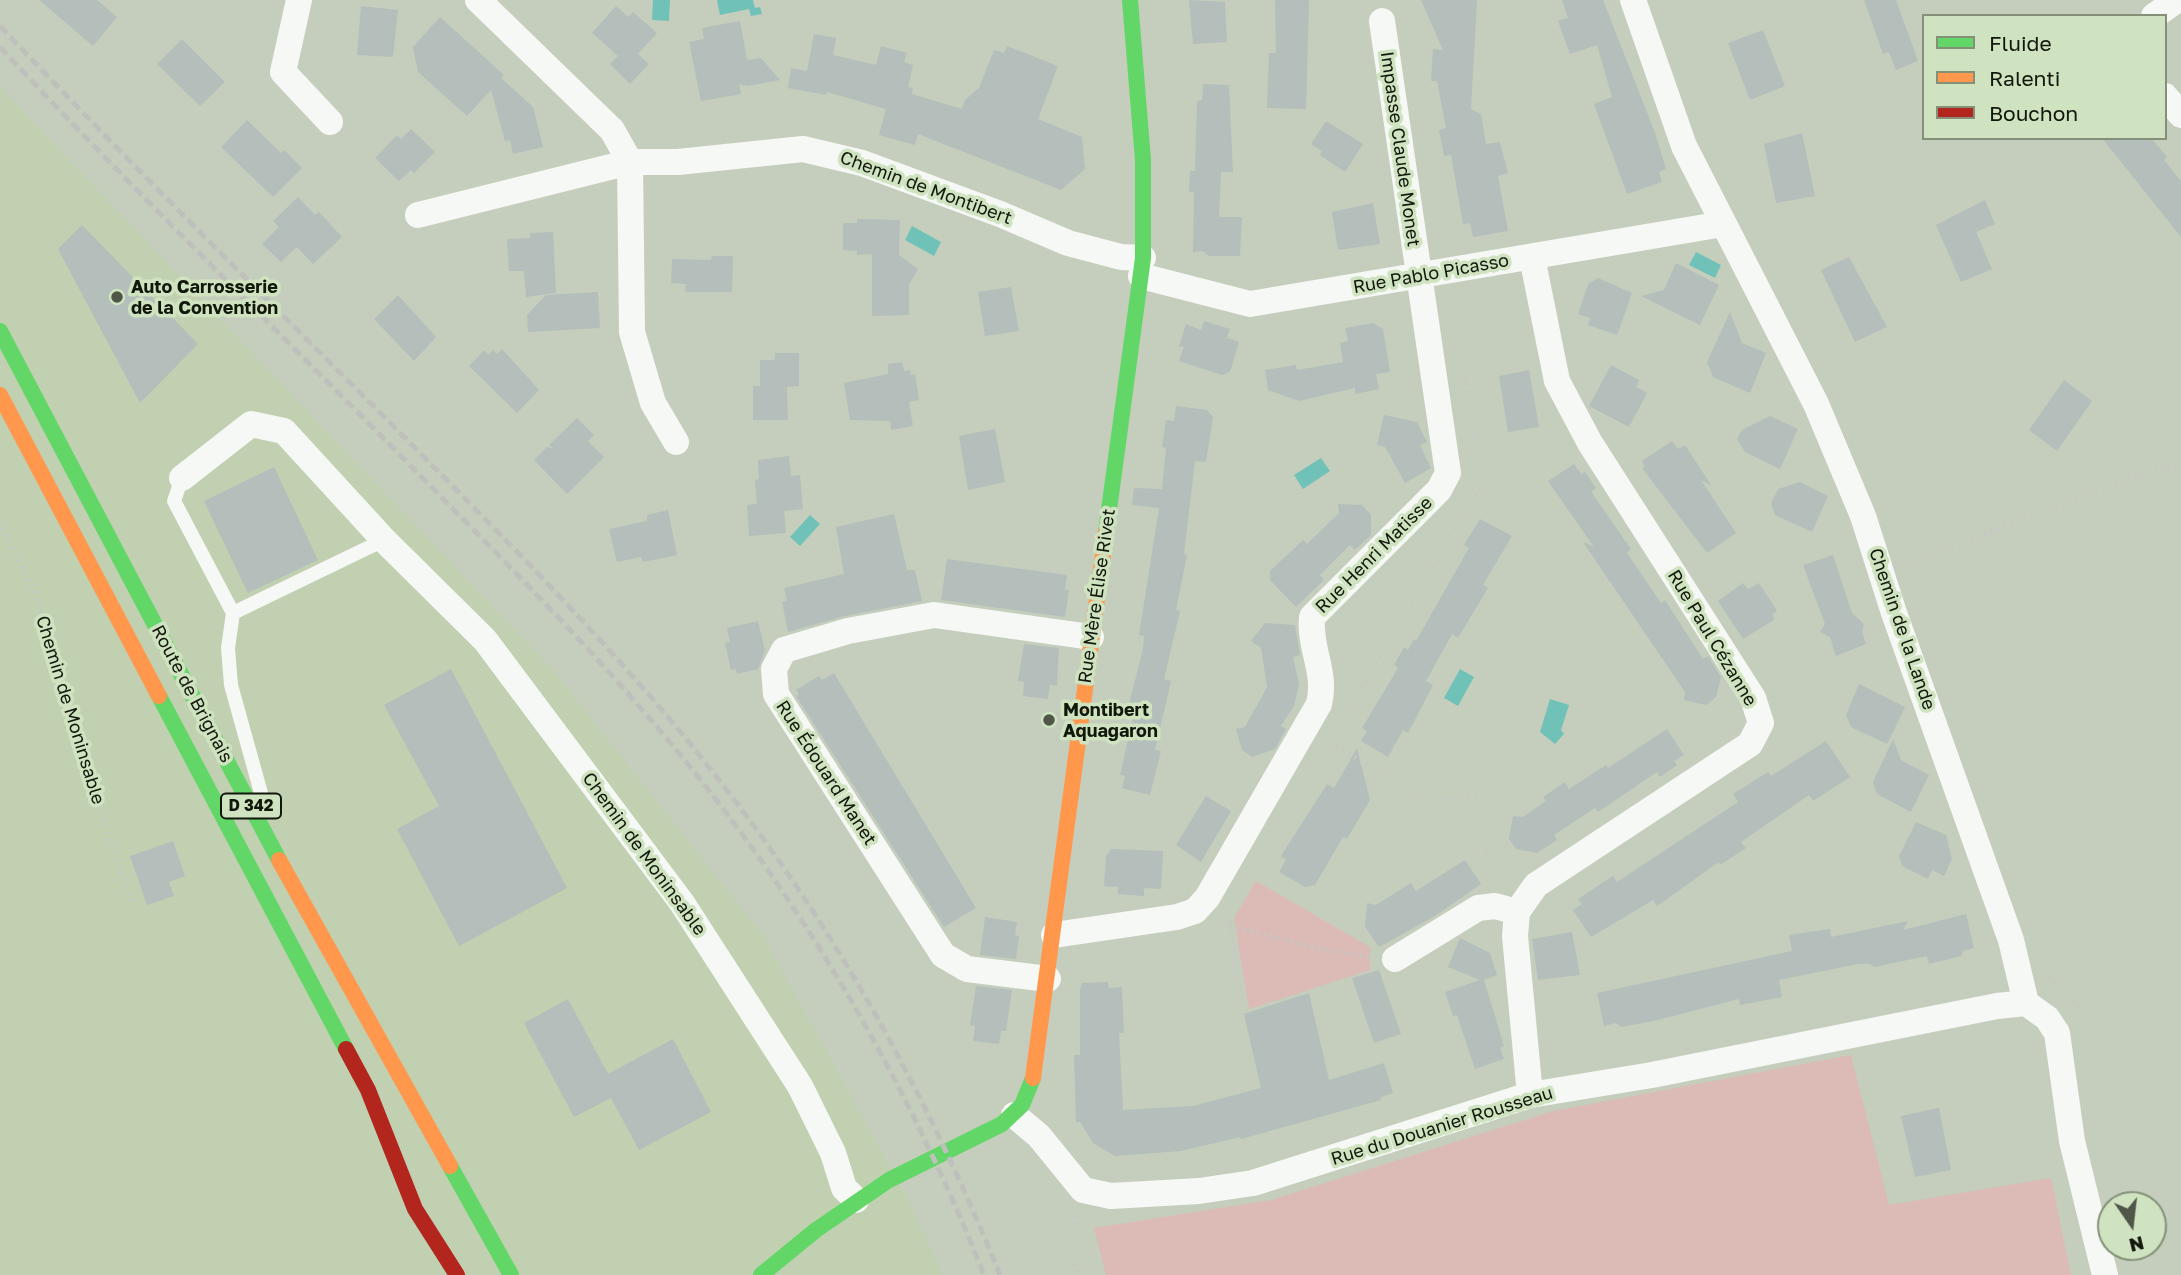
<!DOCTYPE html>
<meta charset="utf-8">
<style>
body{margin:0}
#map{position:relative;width:2181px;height:1275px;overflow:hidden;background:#c5cebc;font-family:"Golos Text",sans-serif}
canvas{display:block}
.legend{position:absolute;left:1922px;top:14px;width:245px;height:126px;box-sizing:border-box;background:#d0e3c0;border:2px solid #849178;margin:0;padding:9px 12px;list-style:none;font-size:21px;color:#11170b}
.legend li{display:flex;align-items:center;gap:14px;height:35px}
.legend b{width:35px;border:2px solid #849178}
.north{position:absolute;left:2097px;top:1191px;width:70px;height:70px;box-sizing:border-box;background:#d0e3c0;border:2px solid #849178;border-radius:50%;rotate:166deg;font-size:19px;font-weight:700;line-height:28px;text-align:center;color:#11170b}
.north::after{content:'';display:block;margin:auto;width:24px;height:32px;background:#505749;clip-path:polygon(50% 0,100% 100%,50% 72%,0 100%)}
</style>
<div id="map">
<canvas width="2181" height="1275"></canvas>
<ul class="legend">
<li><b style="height:9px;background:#63d668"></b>Fluide</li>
<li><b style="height:9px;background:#ff974d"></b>Ralenti</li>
<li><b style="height:9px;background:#b3261e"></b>Bouchon</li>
</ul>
<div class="north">N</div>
</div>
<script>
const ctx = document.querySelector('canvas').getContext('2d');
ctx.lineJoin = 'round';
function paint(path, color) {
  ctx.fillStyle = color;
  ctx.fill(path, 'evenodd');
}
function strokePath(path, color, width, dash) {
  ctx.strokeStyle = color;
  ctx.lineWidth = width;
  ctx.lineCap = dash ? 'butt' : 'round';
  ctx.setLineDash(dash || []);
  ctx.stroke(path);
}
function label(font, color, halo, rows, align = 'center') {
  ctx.font = font + ' "Golos Text",sans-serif';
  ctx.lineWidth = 7;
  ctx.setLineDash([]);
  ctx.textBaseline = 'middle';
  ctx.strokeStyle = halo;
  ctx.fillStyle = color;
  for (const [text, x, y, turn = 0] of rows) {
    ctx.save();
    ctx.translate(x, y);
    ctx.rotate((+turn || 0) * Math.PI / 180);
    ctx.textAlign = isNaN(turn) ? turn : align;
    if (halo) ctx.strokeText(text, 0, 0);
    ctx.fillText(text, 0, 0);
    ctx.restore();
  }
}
const built = new Path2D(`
 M0 87 551 668 762 934 913 1209 942 1275H0Z`);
const green = new Path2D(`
 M1256 881 1370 947V970L1249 1009 1234 918Z
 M1851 1055 1889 1205 2051 1178 2071 1275H1106L1094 1228 1271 1200 1553 1111Z`);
const water = new Path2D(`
 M653 0H670L669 21 652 20Z
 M717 0H753L755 8 760 7 762 14 751 16 749 9 720 15Z
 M912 226 941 242 934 256 905 240Z
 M1696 252 1721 265 1715 278 1689 265Z
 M1321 458 1330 471 1303 489 1294 475Z
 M810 515 820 524 800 546 790 537Z
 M1460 669 1474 677 1458 706 1444 698Z
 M1550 699 1569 705 1561 730 1564 734 1555 744 1540 732Z`);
const building = new Path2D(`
 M39 0H97L117 17 93 46Z
 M1189 0 1225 2 1227 42 1193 44Z
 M1275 0H1309L1306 109 1267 108 1269 53H1276Z
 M1421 0H1477L1471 109 1481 114 1486 144 1500 142 1508 173 1498 176 1508 231 1473 237 1470 223 1463 224 1451 155 1444 156 1439 130 1446 128 1437 81H1431L1433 49 1443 50Z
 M1562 0H1603L1655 133 1666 169 1659 172 1662 182 1627 194 1594 104 1612 97 1597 45 1570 54 1558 21 1568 18Z
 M1864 0H1896L1918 61 1896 70 1889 52 1883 54Z
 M361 6 398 10 393 57 357 55Z
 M616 6 628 17 633 12 657 33 638 54 649 64 630 84 610 64 618 56 592 33Z
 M440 17 504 75 501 78 533 107 543 147 513 154 510 140 505 141 491 90 467 116 418 72 413 47Z
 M740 21 747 60 761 58 780 80 748 86 739 84 741 94 701 101 689 42 704 39 702 28Z
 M1763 30 1785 86 1750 100 1728 43Z
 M814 34 836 38 833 55 876 65 881 46 907 53 904 62 913 65 908 87 913 88 912 94 962 109 965 100 979 88 994 50 1004 53 1007 46 1058 66 1038 119 1082 137 1085 169 1061 190 918 134 915 145 879 135 886 109 827 92 826 95 788 88 791 68 807 71Z
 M182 39 225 82 200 106 157 64Z
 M1203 84 1229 85 1233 172H1221L1219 217H1242L1240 256H1209L1203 251 1193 252 1194 192H1189L1190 171H1195L1197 101 1202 100Z
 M247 120 281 153 284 150 302 168 273 197 221 147Z
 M1326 121 1363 144 1345 172 1320 155 1322 151 1311 144Z
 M411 129 435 152 414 173 411 170 399 181 375 158 397 135 401 139Z
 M1802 133 1815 196 1776 203 1764 144Z
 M2102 138H2151L2167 157 2164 160 2181 181V237Z
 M298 197 315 215 319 212 342 237 313 264 297 247 281 262 262 244 279 227 273 221Z
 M1985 200 1995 224 1976 232 1992 269 1961 282 1936 225Z
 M1373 203 1380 244 1338 250 1332 212Z
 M857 219 900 220 899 255 918 269 909 285V315L872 316V254L857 255V251L843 250V223H857Z
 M82 225 198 344 140 403 58 249Z
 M553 232 556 293 526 297 524 271H509L507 239 530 238V233Z
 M712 256H733L732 292H685L686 284 671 283 672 259 711 260Z
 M1849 257 1887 327 1855 342 1821 270Z
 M1676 263 1719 285 1700 325 1641 296 1664 290Z
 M1598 278 1632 293 1617 335 1588 325 1590 318 1578 314 1588 284Z
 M1011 287 1019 331 985 336 978 292Z
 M598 292 600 328 528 332 527 315 546 295Z
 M398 295 436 337 414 361 374 319Z
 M1730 312 1742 343 1766 353 1750 393 1713 377 1707 362Z
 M1204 321 1230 329 1227 338 1239 342 1230 372 1222 375 1179 361 1184 347 1179 346 1186 324 1201 330Z
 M1373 323 1383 329 1390 372 1376 374 1379 389 1355 394V388L1299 401 1268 390 1265 370 1296 365 1297 370 1343 362 1340 343 1348 341 1345 328Z
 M502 349 539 390 517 413 469 366 484 350 488 355 493 350 497 354Z
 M775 353H799V386L787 387 788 420H753V386H760V360H775Z
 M902 362 904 371 910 370 911 375 915 374 919 400 909 402 913 426 891 430 890 421 850 420 844 383 888 374V364Z
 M1611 365 1639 380 1636 387 1647 393 1629 427 1589 406Z
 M1529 370 1539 427 1508 432 1499 376Z
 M2064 380 2092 401 2057 451 2029 430Z
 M1176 406 1207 410 1213 417 1206 462 1195 461 1184 554 1187 555 1176 610 1180 611 1164 679 1171 681 1155 750 1161 751 1150 795 1122 788 1125 776 1120 775 1133 718 1134 705 1129 704 1143 649 1144 636 1139 635 1159 508 1132 505 1134 488 1162 489 1166 448 1162 447 1166 420 1174 421Z
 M1384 415 1417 422 1427 442 1420 445 1431 468 1405 483 1385 447 1377 445Z
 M1770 416 1798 429 1780 469 1745 452 1737 439 1742 430Z
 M577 418 594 435 588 441 604 457 567 494 534 460 547 447 553 448 549 445Z
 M995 429 1005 482 968 490 959 436Z
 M1672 441 1678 449 1685 445 1711 485 1701 480 1736 533 1707 553 1642 468 1645 466 1642 461Z
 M789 456 791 476 800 475 803 509 784 511 786 533 749 536 747 505 757 504 755 480 759 479 758 460Z
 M1574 464 1581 474 1585 472 1596 488 1592 491 1594 496 1631 549 1627 553 1661 603 1665 600 1703 659 1708 656 1721 677 1716 697 1706 705 1684 700 1685 692 1583 542 1594 547 1548 481Z
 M274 467 318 560 248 593 204 501Z
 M1800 482 1828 496 1812 532 1775 515 1771 503 1778 489Z
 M1338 504 1362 505 1371 515V535L1355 550 1350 545 1320 575 1324 580 1296 607 1270 580V571L1303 540 1307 544 1339 513Z
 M668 510 677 555 643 562 641 557 617 562 609 529 647 521V515Z
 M894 514 907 570H915L922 601 845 616 788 632 782 602 787 601 784 588 844 574 836 527Z
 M1480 519 1512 536 1483 585 1488 588 1458 638 1452 634 1426 681 1433 685 1408 733 1403 730 1388 757 1361 741 1367 731 1362 728 1398 668 1394 665 1404 647 1408 650 1414 639 1416 641 1469 548 1464 545Z
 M1833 555 1852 613 1864 624 1862 632 1866 644 1836 656 1830 637 1820 632 1825 624 1803 565Z
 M947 559 1067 575 1065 590H1069L1065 617 941 600Z
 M1743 583 1748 589 1759 583 1777 611 1773 614 1774 620 1743 639 1718 601Z
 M758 621 765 651 758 669 737 674 736 669 731 670 725 643 730 642 727 628Z
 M1265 623 1295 625 1300 655 1293 657 1299 684 1294 706 1281 726 1286 729 1275 749 1252 757 1242 750 1236 729 1245 727 1267 687 1261 648 1251 641Z
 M1024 644 1059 648 1057 686 1050 685 1048 699 1023 696 1024 682 1018 681Z
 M451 669 567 888 459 946 397 829 439 806 384 705Z
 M834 673 976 908 944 927 796 696 799 694 796 690 819 676 822 680Z
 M1859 684 1905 707 1887 744 1851 727 1846 715Z
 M1667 729 1684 755 1674 761 1677 765 1660 777 1657 772 1598 812 1595 808 1554 835 1557 840 1537 853 1516 849 1509 839 1513 816 1523 817 1546 801 1543 797 1565 782 1569 789 1606 765 1608 768Z
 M1893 739 1901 760 1929 775 1911 812 1877 794 1873 782Z
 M1826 741 1850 777 1813 801 1809 795 1741 842 1746 848 1720 865 1719 862 1657 906 1653 900 1591 937 1573 910 1582 904 1578 899 1613 876 1617 882 1738 802 1733 794 1768 772 1771 776Z
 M1357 748 1370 800 1347 839 1343 837 1315 885 1305 887 1279 872 1286 860 1281 856 1327 784 1334 788Z
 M1206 796 1231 811 1201 862 1176 845Z
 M1916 822 1946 835 1952 859 1944 876 1932 870 1928 879 1902 866 1899 856Z
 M173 841 185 876 169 882 174 896 147 905 130 856Z
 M1111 849 1163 851 1161 889 1144 888V896L1118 894V887L1104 886 1106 856Z
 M1465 860 1481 884 1435 916 1379 947 1365 927 1367 903 1376 905 1411 883 1416 891Z
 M1966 914 1974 948 1963 951 1961 956 1929 964 1927 956 1874 967 1870 964H1858L1779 980 1782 997 1740 1005 1739 999 1654 1021 1621 1027 1616 1023 1604 1026 1597 993 1792 951 1789 935 1830 929 1831 937 1908 921 1903 930Z
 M985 917 1017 922 1015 935 1019 936 1016 959 980 955Z
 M1572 932 1580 975 1538 980 1532 939Z
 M1460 938 1490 953 1497 975 1484 980 1504 1046 1500 1048 1504 1059 1475 1069 1457 1015 1453 1016 1445 992 1480 980 1448 967Z
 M1379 970 1401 1034 1374 1043 1352 978Z
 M1108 982 1109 988 1122 987 1124 1033H1119L1123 1110 1193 1106 1261 1088 1244 1014 1309 993 1329 1080 1384 1063 1393 1093 1381 1097V1100L1241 1139 1240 1137 1181 1151 1115 1156 1093 1143 1080 1122H1076L1074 1055H1080V989L1082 983Z
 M976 986 1012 990 1006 1031H1001L999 1044 973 1041 975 1026 970 1025Z
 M568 999 608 1074 673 1039 711 1112 639 1150 611 1098 574 1117 524 1023Z
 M1939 1108 1951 1170 1915 1177 1901 1116Z`);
const path = new Path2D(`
 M0 522 34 590 79 745 131 902
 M1906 565 2146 472 2181 465
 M1344 718 1481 486 1465 378H1460
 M1330 743 1430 802 1478 796 1491 881
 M1228 915 1243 1008
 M1230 926 1316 948 1369 957
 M2048 977 2078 1006 2088 1042
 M1076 1215C1070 1237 1072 1254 1079 1275`);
const lane = new Path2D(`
 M182 478 174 501 233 613 228 648 231 685 261 793
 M233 613 384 540`);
const street = new Path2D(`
 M299 0 283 72 330 122
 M478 0 612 130 630 162 632 332 653 403 676 442
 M1633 0 1684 146 1816 404 1863 516 1894 613 2011 940 2026 1003 2047 1018 2057 1033 2072 1141 2105 1275
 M2154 16 2177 0
 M2165 96 2181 115
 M418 215 630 162H678L803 149 862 163 1000 214 1068 243 1121 257 1143 258
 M1141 276 1250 304 1723 224
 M182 478 251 424 284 431 384 540 485 640 682 903 800 1086 833 1153 844 1188 856 1200
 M1054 935 1177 917 1195 911 1207 898 1319 704C1327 672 1309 649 1312 617L1439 490 1448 473 1382 21
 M1395 959 1478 908 1495 906 1517 912
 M1048 979 967 969 943 955 776 694 774 669 784 650 848 631 934 615 1091 637
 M1530 1095 1515 936 1517 912 1536 885 1750 744 1761 723 1753 698 1590 443 1557 381 1532 257
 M1014 1115 1039 1136 1083 1190 1111 1196 1199 1191 1253 1183 1530 1095 1652 1075 1997 1006 2026 1003`);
const fast = new Path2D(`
 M0 331 279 860
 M1106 532 1143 258V160L1130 0
 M159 696 346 1049
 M450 1166 511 1275
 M761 1275 816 1230 889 1180 1002 1124 1022 1105 1033 1078`);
const slow = new Path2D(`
 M0 395 159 696
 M279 860 450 1166
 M1033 1078 1106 532`);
const jam = new Path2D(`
 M346 1049 368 1090 415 1209 457 1275`);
const rail = new Path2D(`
 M0 26C135 169 276 308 415 448 523 557 632 667 726 789 841 937 930 1102 1000 1275
 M0 47C147 205 302 354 452 508 544 601 634 694 714 797 826 941 917 1106 984 1275`);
const markers = [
 [117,297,7,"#505749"],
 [1049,720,7,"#505749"]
];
const shields = [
 [251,806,60]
];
const shieldNames = [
 ["D 342",251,806]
];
const streetNames = [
 ["Impasse Claude Monet",1400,149,82],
 ["Chemin de Montibert",926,188,20],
 ["Rue Pablo Picasso",1431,274,-10],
 ["Rue Henri Matisse",1374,555,-45],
 ["Rue Mère Élise Rivet",1097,596,-82],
 ["Chemin de la Lande",1902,629,71],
 ["Rue Paul Cézanne",1712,638,59],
 ["Route de Brignais",192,694,62],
 ["Chemin de Moninsable",70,710,73],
 ["Rue Édouard Manet",826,773,57],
 ["Chemin de Moninsable",644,854,54],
 ["Rue du Douanier Rousseau",1442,1126,-17]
];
const poiNames = [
 ["Auto Carrosserie",131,287],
 ["de la Convention",131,308],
 ["Montibert",1063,710],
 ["Aquagaron",1063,731]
];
paint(built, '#c0d0b0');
paint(green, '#dcbbb7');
paint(water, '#70c2b8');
paint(building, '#b4bebb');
strokePath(path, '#c5c8c3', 4.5, [2, 5]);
strokePath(lane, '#f6f8f5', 14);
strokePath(street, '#f6f8f5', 26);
strokePath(fast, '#63d668', 16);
strokePath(slow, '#ff974d', 16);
strokePath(jam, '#b3261e', 16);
strokePath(rail, '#bdc0bb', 5, [10, 5]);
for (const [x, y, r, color] of markers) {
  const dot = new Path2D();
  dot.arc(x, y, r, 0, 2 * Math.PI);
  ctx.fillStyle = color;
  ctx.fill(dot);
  strokePath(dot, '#d0e3c0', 2.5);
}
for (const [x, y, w] of shields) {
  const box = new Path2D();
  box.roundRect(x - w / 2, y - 12.5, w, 25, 5);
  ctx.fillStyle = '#d0e3c0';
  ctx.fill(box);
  strokePath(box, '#11170b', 2);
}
label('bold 16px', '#11170b', null, shieldNames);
label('18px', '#11170b', '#d0e3c0', streetNames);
label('bold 18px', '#11170b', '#d0e3c0', poiNames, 'left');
</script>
